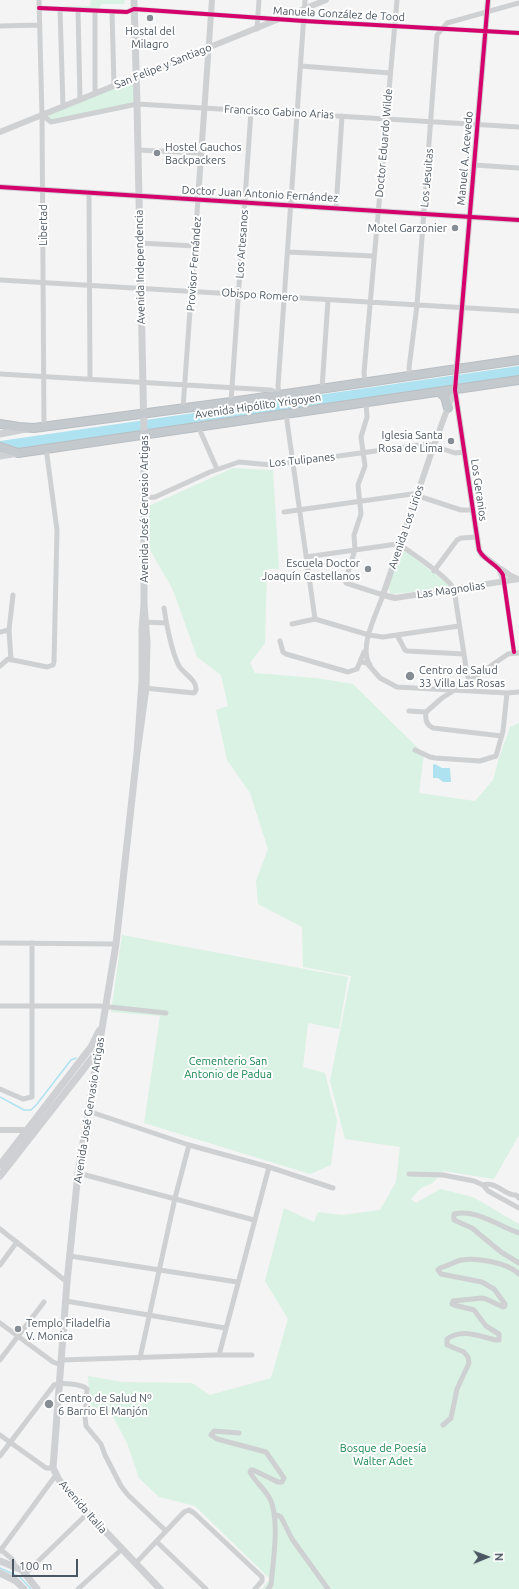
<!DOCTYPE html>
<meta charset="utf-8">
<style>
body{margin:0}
#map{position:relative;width:519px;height:1589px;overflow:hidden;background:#f4f4f4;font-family:Ubuntu,sans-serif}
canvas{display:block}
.north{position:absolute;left:467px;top:1537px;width:40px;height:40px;-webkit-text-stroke:3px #fff;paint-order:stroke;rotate:89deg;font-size:11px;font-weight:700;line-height:16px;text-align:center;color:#4a5661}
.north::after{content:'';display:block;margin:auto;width:14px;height:18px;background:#4a5661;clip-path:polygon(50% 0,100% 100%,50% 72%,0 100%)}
.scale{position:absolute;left:12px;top:1559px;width:66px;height:18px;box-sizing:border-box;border:2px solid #4a5661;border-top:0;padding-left:5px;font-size:12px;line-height:14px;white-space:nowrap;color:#4a5661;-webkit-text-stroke:3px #fff;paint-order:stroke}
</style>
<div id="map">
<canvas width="519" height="1589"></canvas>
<div class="north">N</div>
<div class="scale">100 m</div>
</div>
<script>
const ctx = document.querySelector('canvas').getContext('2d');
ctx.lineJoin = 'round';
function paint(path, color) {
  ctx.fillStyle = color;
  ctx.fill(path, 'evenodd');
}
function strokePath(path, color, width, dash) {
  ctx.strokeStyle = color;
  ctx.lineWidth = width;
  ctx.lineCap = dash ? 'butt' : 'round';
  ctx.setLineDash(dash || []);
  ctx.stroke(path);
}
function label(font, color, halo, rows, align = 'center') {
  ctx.font = font + ' Ubuntu,sans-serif';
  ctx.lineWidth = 4;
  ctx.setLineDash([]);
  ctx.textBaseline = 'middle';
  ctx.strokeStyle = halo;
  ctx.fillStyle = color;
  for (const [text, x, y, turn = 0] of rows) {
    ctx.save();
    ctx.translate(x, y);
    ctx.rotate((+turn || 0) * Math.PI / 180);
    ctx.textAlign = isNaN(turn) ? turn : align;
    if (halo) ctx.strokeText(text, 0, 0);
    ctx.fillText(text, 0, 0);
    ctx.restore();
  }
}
const green = new Path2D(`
 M91 0H125L124 4H102L97 10 65 8V6H90Z
 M132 81 135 82V101L132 104 52 120 45 116Z
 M233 468 273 470 279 569H267L265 643 250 663 255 673 316 678 353 684 424 754 419 793 475 801 493 780 499 758 510 727 519 723V1135L494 1179 443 1171 433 1183 421 1188 411 1199 416 1203 440 1189 473 1197 519 1224V1589H262L270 1579 195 1506 159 1497 139 1478 127 1443 111 1413 90 1406 88 1376 123 1382 192 1383 210 1395 271 1378 288 1319 265 1281 284 1208 314 1222 318 1212 342 1215 380 1210 396 1182 400 1147 345 1139 330 1081 351 976 303 967 302 927 258 904 256 881 268 849 250 793 227 760 216 710 228 706 221 675 197 657 173 590 149 548V506Z
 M403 549 449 585 450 588 391 594 388 588 401 550Z
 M122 935 348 977 339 1029 308 1023 303 1067 325 1073 337 1120 331 1165 310 1174 144 1123 160 1016 111 1012Z`);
const water = new Path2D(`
 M519 366V376L0 451V441Z
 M435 764 442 768H450L451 782H443L438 778H433V765Z`);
const stream = new Path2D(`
 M0 1097 24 1110H31L37 1104 71 1060 76 1058
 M0 1568 20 1577 31 1589`);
const minor = new Path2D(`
 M39 0 42 115 44 426
 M39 8 127 12 134 9 304 21 519 33
 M60 9 63 107
 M78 10 80 100
 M95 11V94
 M112 12 114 86
 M0 26 40 25
 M257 29 259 0
 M301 66 390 73
 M42 115 51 122 137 104 519 127
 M138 150 201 153
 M474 165 519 168
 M89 193 90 379
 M336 208 342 116
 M139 243 195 246
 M288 252 373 256
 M0 280 519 311
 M0 374 271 390 279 394
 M410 375 409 368 417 305 437 35 447 23 519 3
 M365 382 364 373 397 0
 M322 388 328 300
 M279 394 278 386 305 0
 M231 402 251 111
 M366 402 367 417 361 437 365 466 358 485 361 514 354 535 355 550 345 581 346 583 383 595C377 613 358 647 370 665
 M183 408 198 199
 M286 414 315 619
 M198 426 217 469
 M144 498 155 497 210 472 239 462 271 465 428 444 455 453 464 452
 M284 512 412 494 461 510H472
 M306 557 397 544 402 546C414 555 448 577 454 589L467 674 472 690
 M434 571 457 540 461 538 477 537
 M504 582 514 652
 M143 622 166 623
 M292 624 315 619 369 635 383 637 459 626
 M0 632 9 630
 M397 635 405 650 407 651 464 654
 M280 641 283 652 286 654 348 672 357 669 364 652
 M11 660 9 630 13 595
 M361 662 367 663 380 678 397 687 507 693 519 692
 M0 666 8 659 47 667 53 665 54 662 57 530 46 448
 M144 688 194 693 196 690C197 680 184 674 179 666 172 653 166 623 164 608
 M409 711 426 712
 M426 712 442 698 469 681 508 654 519 653
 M426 712C425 719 426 725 433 728L502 736
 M415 750 430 757 435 758 480 761 496 756 503 731 507 693
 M0 943 116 944
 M0 1006H100L166 1013
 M0 1089 23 1099 32 1097V943
 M88 1111 189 1145 269 1167 333 1188
 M78 1173 254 1220
 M409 1174 443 1175 474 1181 483 1185 488 1191 519 1208
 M483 1185C498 1181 504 1196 516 1195L519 1198
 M0 1229 67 1282
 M519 1233C498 1226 477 1209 454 1214V1220L472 1228 501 1252 519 1263
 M70 1256 237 1282
 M0 1265 17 1242
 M66 1301 225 1328
 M0 1323 53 1362 61 1365
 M219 1355 269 1167
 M140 1358 175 1198 189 1145
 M0 1360 44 1302
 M61 1360 215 1355H252
 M443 1425 451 1418 457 1389 469 1363 468 1357 464 1352 447 1345V1339C462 1328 479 1336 495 1340H499V1334L486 1326 474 1310 454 1305 452 1304 453 1301 482 1298 486 1299 503 1307 505 1306V1304L494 1289 482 1282 441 1274 438 1270 440 1268C447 1266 454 1262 461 1260 477 1257 508 1263 519 1274
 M239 1433 214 1431 211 1435 217 1439 266 1452 284 1478 282 1482H278L253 1470H251L250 1472C255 1482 265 1489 270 1499 280 1518 273 1563 271 1585L268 1589
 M0 1435 46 1468H53
 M0 1456 54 1385C60 1382 83 1384 87 1389L85 1417 86 1426 101 1444 105 1455 121 1486 128 1495 166 1531
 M274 1516 277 1515 281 1517 292 1539 328 1589
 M157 1542 206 1589
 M0 1549 12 1559 15 1566
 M0 1551 56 1475
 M135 1564 184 1512 189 1510 194 1513 262 1577V1581L255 1589
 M25 1574 88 1513
 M78 1589 121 1550`);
const tertiary = new Path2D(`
 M488 0 455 390 479 550 482 555 499 568 504 582
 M0 132 326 0
 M0 187 519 220
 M198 199 212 0
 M454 391 434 445 383 595 395 598 519 579
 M501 569 511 576 518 579
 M0 1130H23L30 1134`);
const secondary = new Path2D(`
 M134 0 137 104 144 434V604
 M0 434 26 429
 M0 456 18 453
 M137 753 142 681V629L144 604 147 641 146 688 137 753 116 944 78 1173 67 1282 53 1468 59 1480 88 1513 160 1589
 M0 1165 91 1047 99 1031
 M0 1176 97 1052
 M0 1561 22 1570 37 1589
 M0 1573 16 1581 24 1589`);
const trunk = new Path2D(`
 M439 392 445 397 448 408
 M0 424 19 427 34 428 231 402 519 360
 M0 447 18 453 519 380`);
const cycleway = new Path2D(`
 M488 0 455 390 479 550C484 561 498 564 503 575L514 652
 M39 8 127 12 134 9 304 21 519 33
 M0 187 519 220`);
const markers = [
 [150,18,4,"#868d94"],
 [157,153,4,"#868d94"],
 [455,228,4,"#868d94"],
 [451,441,4,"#868d94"],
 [368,569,4,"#868d94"],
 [410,676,5,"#868d94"],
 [18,1329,4,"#868d94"],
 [49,1404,5,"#868d94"]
];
const streetNames = [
 ["Manuela González de Tood",339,14,3],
 ["San Felipe y Santiago",163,66,-22],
 ["Francisco Gabino Arias",279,112,3],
 ["Doctor Eduardo Wilde",384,143,-85],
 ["Manuel A. Acevedo",465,158,-85],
 ["Los Jesuitas",427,178,-85],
 ["Doctor Juan Antonio Fernández",260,194,3],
 ["Libertad",43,225,-90],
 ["Los Artesanos",242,244,-86],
 ["Provisor Fernández",194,264,-86],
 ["Avenida Independencia",140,267,-91],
 ["Obispo Romero",260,295,4],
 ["Avenida Hipólito Yrigoyen",258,406,-8],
 ["Los Tulipanes",302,460,-6],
 ["Los Geranios",479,490,82],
 ["Avenida José Gervasio Artigas",144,509,-90],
 ["Avenida Los Lirios",406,527,-71],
 ["Las Magnolias",451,590,-8],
 ["Avenida José Gervasio Artigas",89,1110,-81],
 ["Avenida Italia",83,1507,49]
];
const poiNames = [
 ["Hostal del",150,31,"center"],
 ["Milagro",150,44,"center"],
 ["Hostel Gauchos",165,147],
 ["Backpackers",165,160],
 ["Motel Garzonier",447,228,"right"],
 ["Iglesia Santa",443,435,"right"],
 ["Rosa de Lima",443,448,"right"],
 ["Escuela Doctor",360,563,"right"],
 ["Joaquín Castellanos",360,576,"right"],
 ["Centro de Salud",419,670],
 ["33 Villa Las Rosas",419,683],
 ["Templo Filadelfia",26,1323],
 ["V. Monica",26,1336],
 ["Centro de Salud Nº",58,1398],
 ["6 Barrio El Manjón",58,1411]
];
const parkNames = [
 ["Cementerio San",228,1061],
 ["Antonio de Padua",228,1074],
 ["Bosque de Poesía",383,1448],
 ["Walter Adet",383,1461]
];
paint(green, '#d9f2e3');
paint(water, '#aee2f0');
strokePath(stream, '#aee2f0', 1.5);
strokePath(trunk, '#b9bec3', 10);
strokePath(minor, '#ced0d2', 5);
strokePath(tertiary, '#ced0d2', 6);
strokePath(secondary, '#ced0d4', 7);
strokePath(trunk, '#c4c9cd', 8);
strokePath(cycleway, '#d6006c', 4);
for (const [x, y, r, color] of markers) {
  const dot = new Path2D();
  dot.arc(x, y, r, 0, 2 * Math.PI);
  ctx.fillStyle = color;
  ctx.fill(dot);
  strokePath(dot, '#fff', 1.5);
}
label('11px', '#4a5661', '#fff', streetNames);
label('11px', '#4a5661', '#fff', poiNames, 'left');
label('11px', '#17864f', '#fff', parkNames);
</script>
